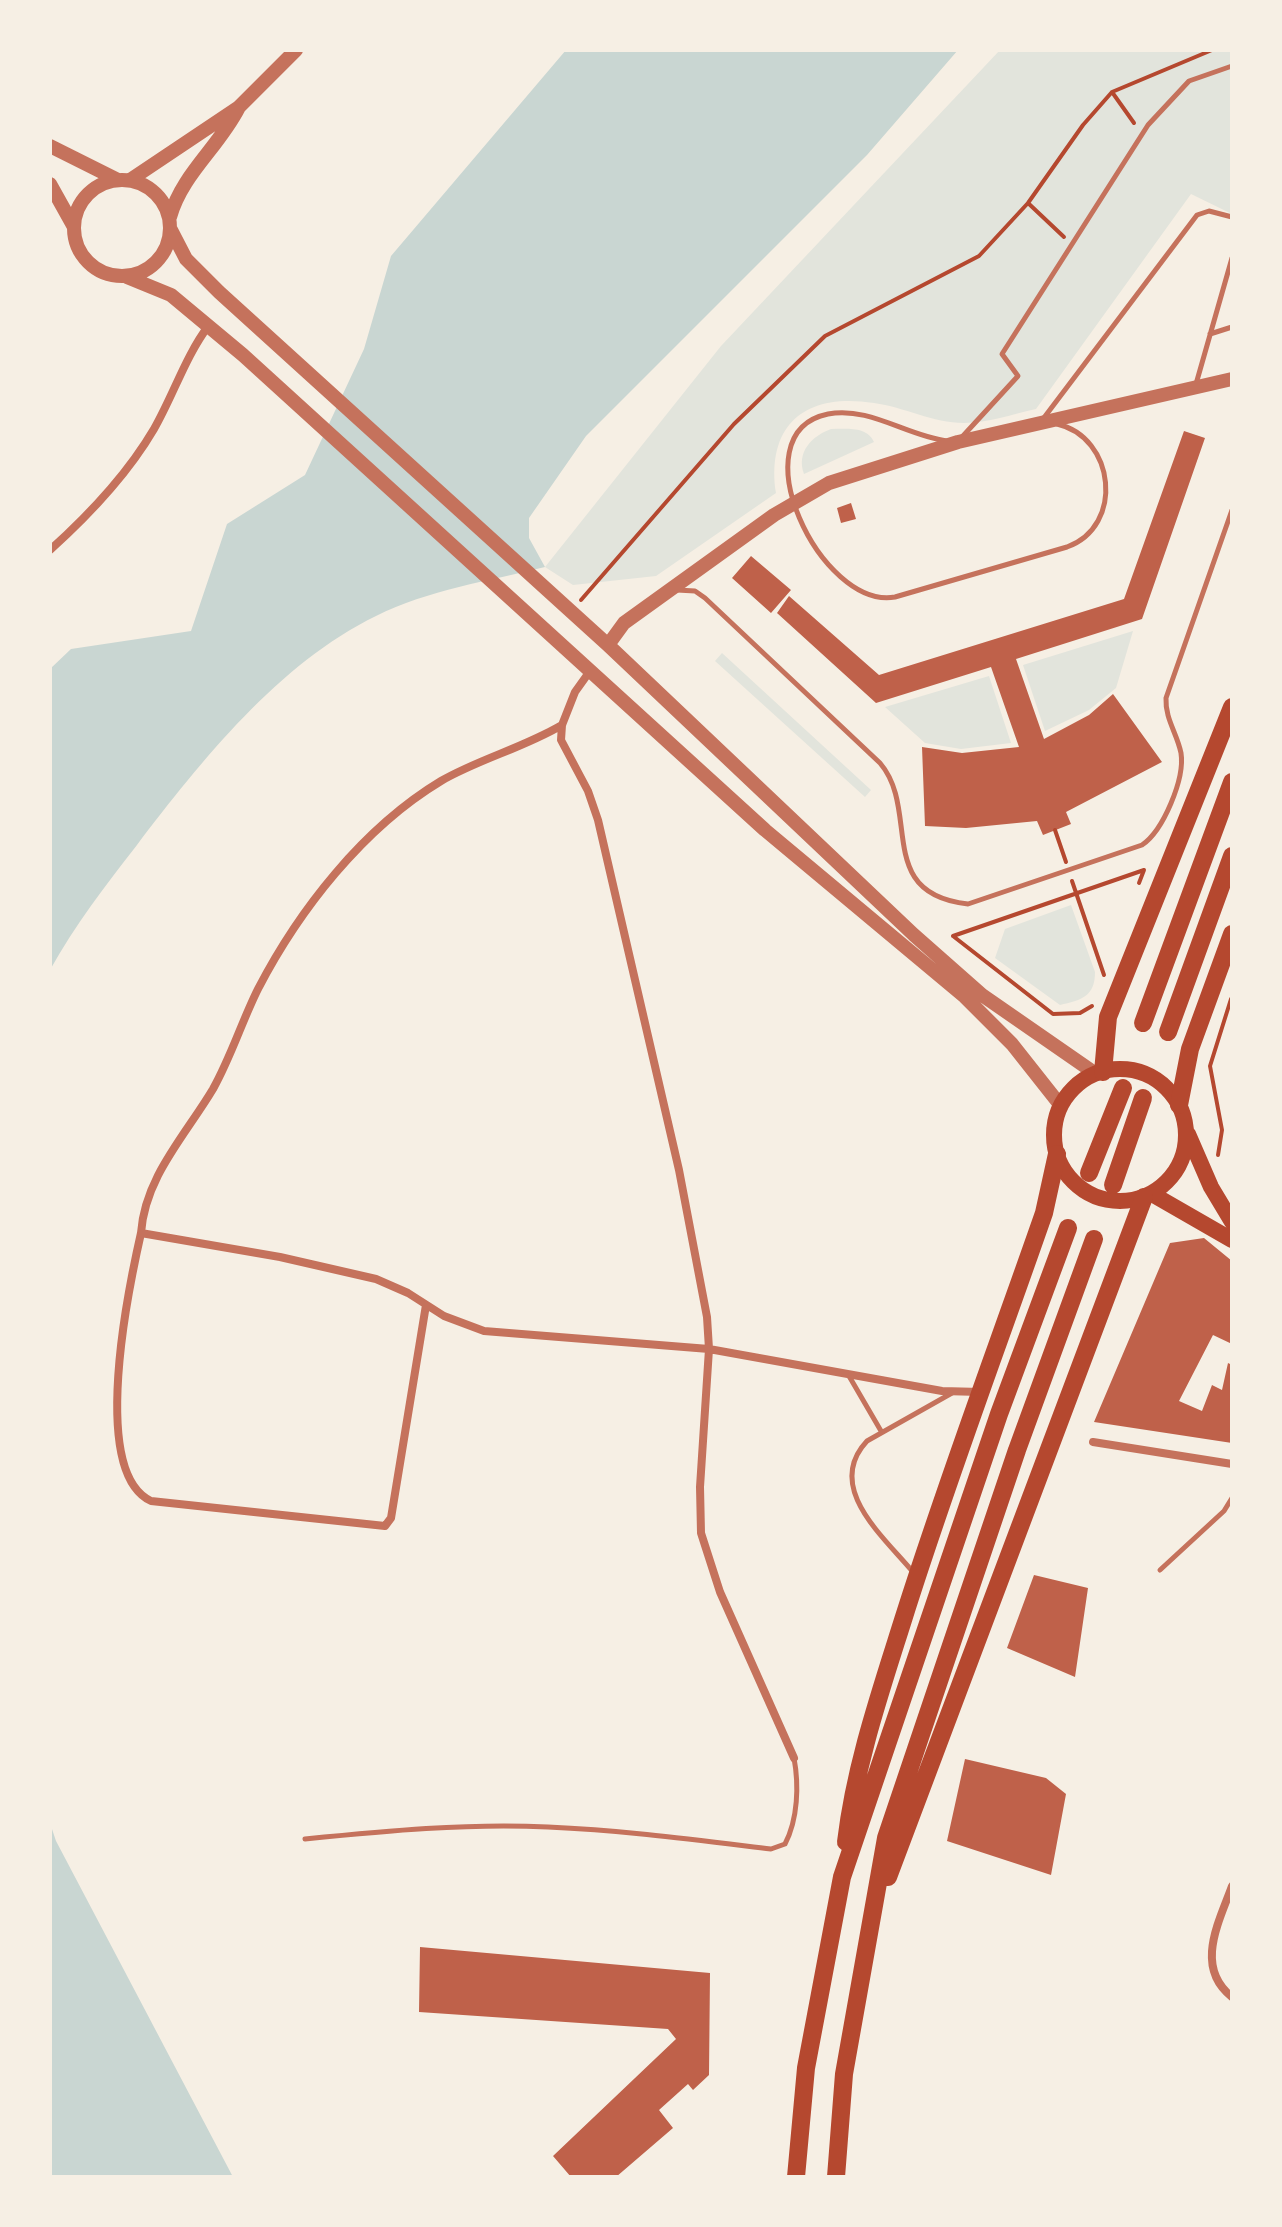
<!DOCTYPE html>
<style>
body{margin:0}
#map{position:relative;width:1282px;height:2227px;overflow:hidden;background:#f6efe4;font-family:"Roboto Serif",serif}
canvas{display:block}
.frame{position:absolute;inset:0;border:52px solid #f6efe4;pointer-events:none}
</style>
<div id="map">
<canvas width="1282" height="2227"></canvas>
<div class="frame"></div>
</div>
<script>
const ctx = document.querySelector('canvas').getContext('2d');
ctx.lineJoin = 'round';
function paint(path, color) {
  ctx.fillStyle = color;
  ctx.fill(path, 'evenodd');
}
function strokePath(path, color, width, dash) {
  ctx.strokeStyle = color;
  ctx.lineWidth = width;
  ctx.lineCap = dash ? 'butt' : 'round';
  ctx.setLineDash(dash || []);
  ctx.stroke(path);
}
const green = new Path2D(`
 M1000 50H1232V214L1191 194 1036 409C1013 414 987 423 964 423 933 423 904 407 874 403 806 392 766 424 776 493L656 576 573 585 545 567 721 346Z
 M831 429C846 429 867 426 874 442L804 474C796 452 812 436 831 429Z
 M1133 631 1116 688 1089 710 1045 731 1023 665Z
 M722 653 871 790 865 797 715 661Z
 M989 676 1011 743 961 749 925 743 885 707Z
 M1071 905 1095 972C1095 997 1081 1000 1060 1005L995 958 1005 929Z`);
const water = new Path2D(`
 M566 50H958L867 155 586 436 529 518V538L545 567C489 581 428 590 376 616 279 663 201 761 137 845 105 886 75 925 50 970V669L71 649 191 631 227 524 305 475 364 349 391 256Z
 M50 1823 56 1841 233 2177H50Z`);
const building = new Path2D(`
 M1184 431 1205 438 1142 619 1016 659 1044 739 1089 715 1113 694 1162 762 1066 812 1071 824 1043 835 1037 821 966 828 925 826 922 747 962 753 1019 747 991 667 876 703 777 613 789 596 879 675 1124 599Z
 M851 503 856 519 841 523 837 508Z
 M751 556 791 590 771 613 732 578Z
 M1204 1238 1232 1261V1344L1213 1335 1179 1401 1202 1411 1212 1385 1222 1390 1228 1363 1232 1365V1443L1094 1422 1170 1243Z
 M1034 1575 1088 1588 1075 1677 1007 1648Z
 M965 1759 1046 1778 1066 1794 1051 1875 947 1841Z
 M420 1947 710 1973 709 2075 693 2090 688 2084 659 2110 673 2128 616 2177H571L553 2156 676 2039 668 2029 419 2012Z`);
const path = new Path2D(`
 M1112 92 1134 123
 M1028 203 1064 237
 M581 600 734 424 825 336 979 256 1028 203 1083 125 1112 92 1212 50
 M1055 830 1066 862
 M1072 881 1104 975
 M1139 883 1144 870
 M953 936 1053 1014 1080 1013 1092 1006
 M953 936 1144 870
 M1218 1155 1222 1130 1210 1066 1231 999`);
const service = new Path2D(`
 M1210 334 1232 327
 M1196 384 1232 258
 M1043 419 1197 215 1209 211 1232 217
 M962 437 1018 376 1002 354 1148 125 1189 81 1232 66
 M947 441C907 436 869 406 828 414 736 433 821 610 895 597L1067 547C1125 526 1115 437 1057 424
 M677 590 695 591 705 598 880 763C921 811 874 894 968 904L1142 845C1163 831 1185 779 1181 753 1177 733 1165 719 1166 698L1232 510
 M849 1376 881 1431
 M1160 1570 1224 1511 1232 1498
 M913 1572C883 1536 824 1487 867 1441L952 1393
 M305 1839C385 1831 467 1823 548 1827 622 1830 697 1840 771 1849L785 1844C798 1819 799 1785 794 1758`);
const minor = new Path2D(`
 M50 550C90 514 127 475 154 429 174 394 185 357 209 325
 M590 671 575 692 562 725 561 740 588 791 598 820 679 1170 707 1317 709 1349 700 1487 701 1533 720 1592 794 1758
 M141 1233C145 1177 185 1136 213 1089 231 1057 242 1021 258 989 299 910 363 828 441 781 479 759 523 748 562 725
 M426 1305 391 1518 385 1526 151 1501C89 1472 129 1286 141 1233L280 1257 376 1279 408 1293 444 1316 484 1331 709 1349 942 1391 981 1392
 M1093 1442 1232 1464
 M1232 1886C1219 1922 1194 1967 1232 1997`);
const tertiary = new Path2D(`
 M50 146 118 180
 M74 228a48 48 0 1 1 96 0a48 48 0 1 1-96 0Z
 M130 180 239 107 296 50
 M50 184 74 227
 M170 217C182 174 219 147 239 107
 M171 230 186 259 219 292 608 645 914 935 982 995 1096 1074
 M127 277 171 295 243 355 765 830 965 997 1012 1044 1061 1106
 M608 645 624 623 774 515 829 483 958 442 1232 379`);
const secondary = new Path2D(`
 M1054 1135a66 66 0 1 1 132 0a66 66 0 1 1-132 0Z
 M1188 1134 1211 1187 1232 1222
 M1152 1194 1232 1240`);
const trunk = new Path2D(`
 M1143 1023 1232 782
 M1168 1032 1232 856
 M1103 1072 1108 1017 1232 707
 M1179 1105 1190 1049 1232 934
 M1089 1173 1123 1088
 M1113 1185 1143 1098
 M846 1842C855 1766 880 1693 903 1620 946 1483 997 1348 1044 1213L1057 1154
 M888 1877 1144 1197
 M796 2177 806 2068 842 1877 999 1414 1068 1228
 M836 2177 844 2074 886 1838 1017 1450 1094 1239`);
paint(green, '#e2e4dc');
paint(water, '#c9d6d2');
paint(building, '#bf614a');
strokePath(path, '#b5482f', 4);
strokePath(service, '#c5725c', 5);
strokePath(minor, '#c5725c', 8);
strokePath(tertiary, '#c5725c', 14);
strokePath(secondary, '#b5482f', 16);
strokePath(trunk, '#b5482f', 18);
</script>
